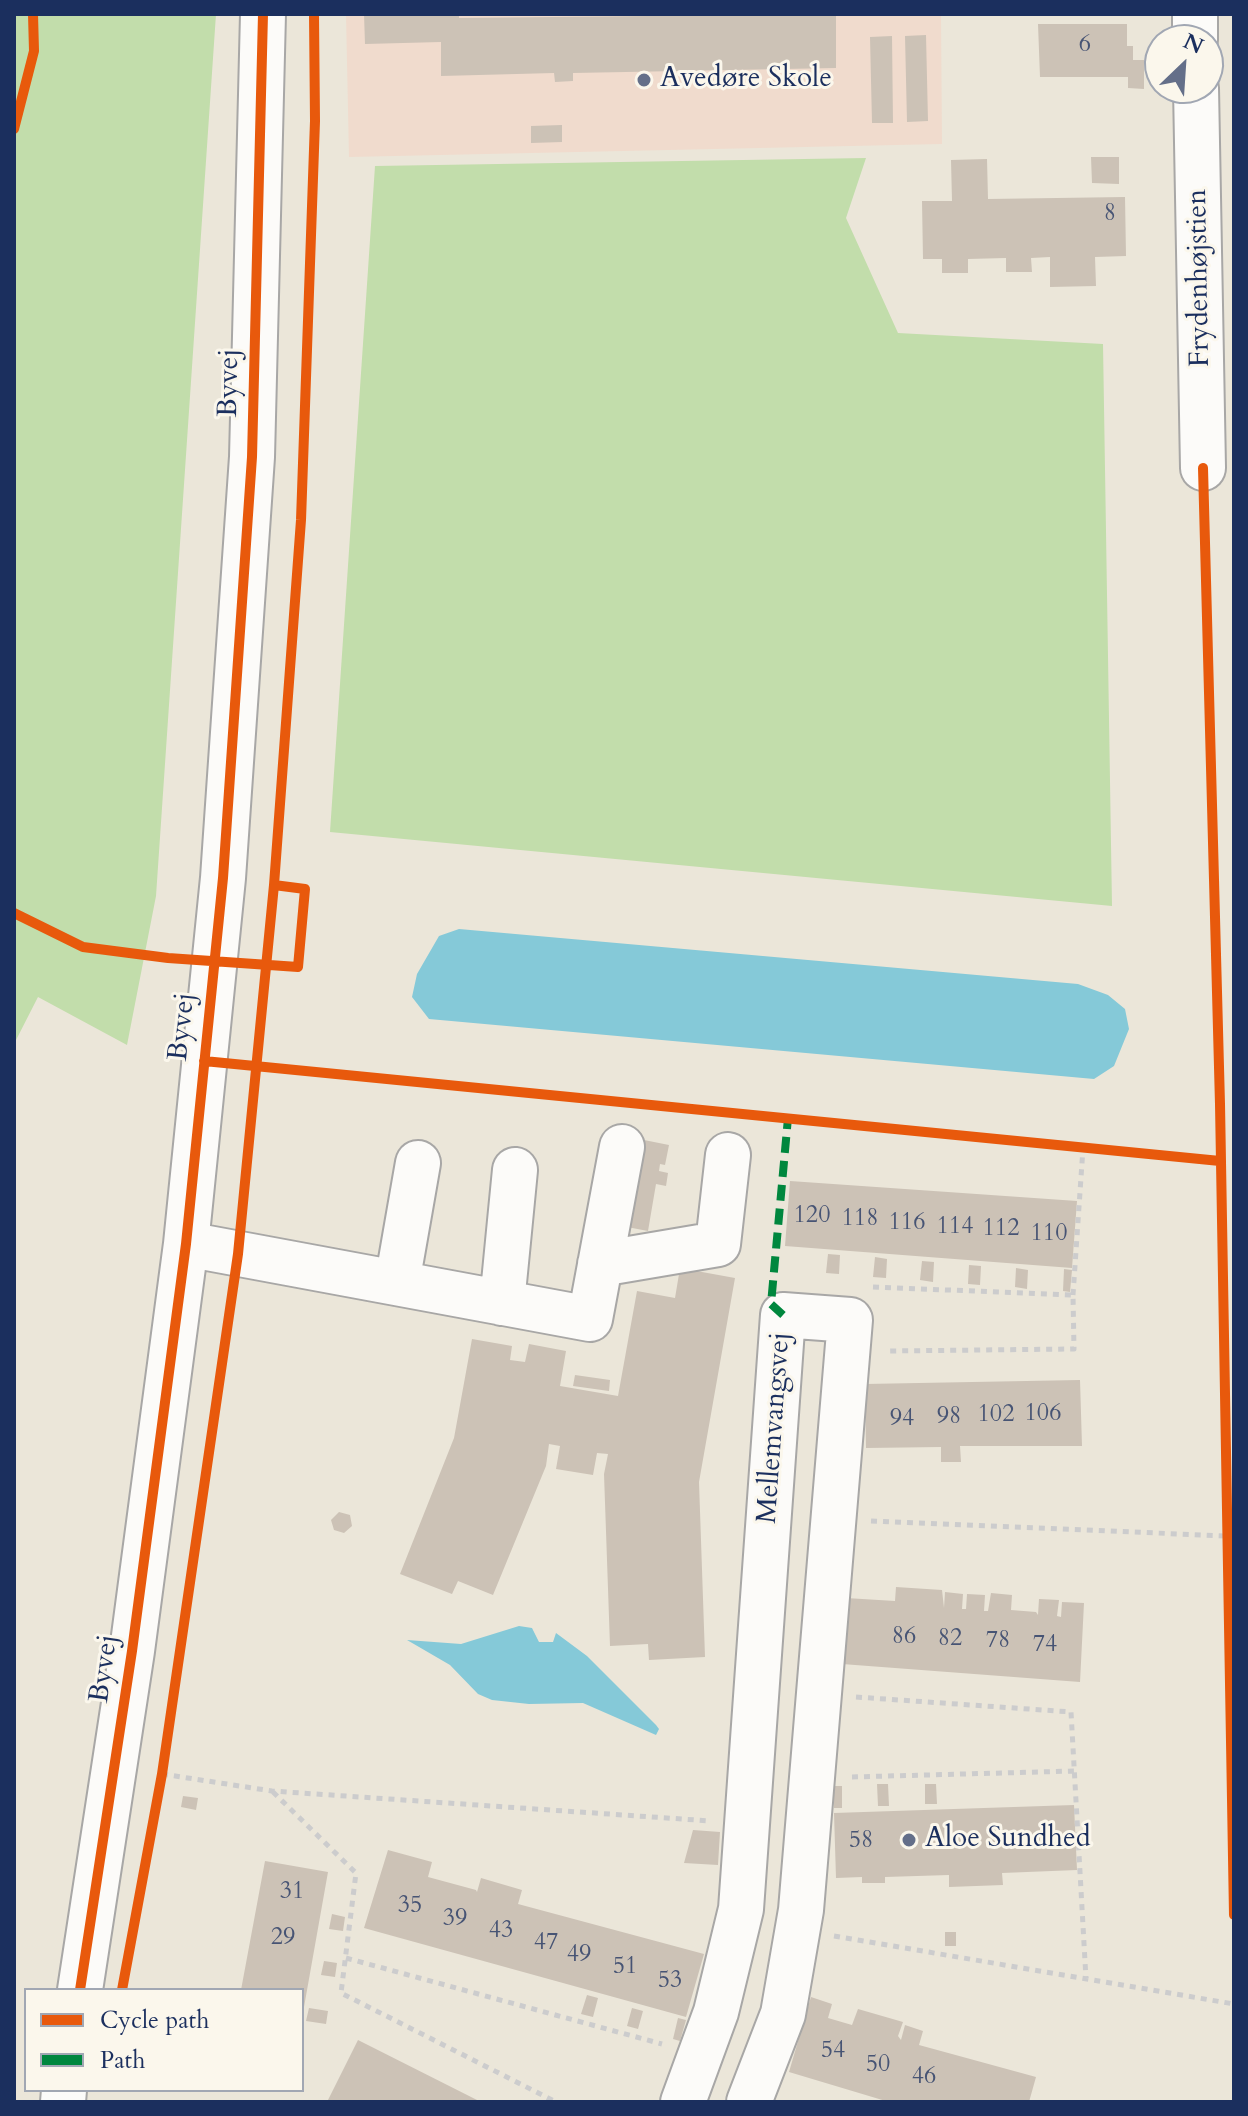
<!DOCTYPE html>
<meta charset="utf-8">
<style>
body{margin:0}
#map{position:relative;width:1248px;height:2116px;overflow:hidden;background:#ebe6d9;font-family:Cardo,serif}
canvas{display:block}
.frame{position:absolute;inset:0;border:16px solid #1b2f5e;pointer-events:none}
.legend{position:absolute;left:24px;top:1988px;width:280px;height:104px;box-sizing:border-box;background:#fbf7ec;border:2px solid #a1a7b3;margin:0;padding:10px 14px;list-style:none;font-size:24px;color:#1b2f5e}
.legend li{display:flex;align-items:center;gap:16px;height:40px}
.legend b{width:40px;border:2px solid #a1a7b3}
.north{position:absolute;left:1144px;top:24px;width:80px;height:80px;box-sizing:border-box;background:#fbf7ec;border:2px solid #a1a7b3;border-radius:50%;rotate:25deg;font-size:22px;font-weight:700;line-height:32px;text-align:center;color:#1b2f5e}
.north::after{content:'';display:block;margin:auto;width:28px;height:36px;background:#646f89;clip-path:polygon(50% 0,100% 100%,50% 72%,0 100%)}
</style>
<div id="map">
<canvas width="1248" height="2116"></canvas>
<div class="frame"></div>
<ul class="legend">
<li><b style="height:10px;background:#e8590c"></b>Cycle path</li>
<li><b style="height:10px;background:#00873e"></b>Path</li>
</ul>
<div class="north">N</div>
</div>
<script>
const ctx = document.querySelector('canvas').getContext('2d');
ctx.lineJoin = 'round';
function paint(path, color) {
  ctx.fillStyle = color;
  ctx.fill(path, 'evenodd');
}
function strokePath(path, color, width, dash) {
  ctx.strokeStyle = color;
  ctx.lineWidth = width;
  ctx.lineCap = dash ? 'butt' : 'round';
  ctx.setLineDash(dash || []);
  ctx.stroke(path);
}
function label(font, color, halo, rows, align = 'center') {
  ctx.font = font + ' Cardo,serif';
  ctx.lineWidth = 6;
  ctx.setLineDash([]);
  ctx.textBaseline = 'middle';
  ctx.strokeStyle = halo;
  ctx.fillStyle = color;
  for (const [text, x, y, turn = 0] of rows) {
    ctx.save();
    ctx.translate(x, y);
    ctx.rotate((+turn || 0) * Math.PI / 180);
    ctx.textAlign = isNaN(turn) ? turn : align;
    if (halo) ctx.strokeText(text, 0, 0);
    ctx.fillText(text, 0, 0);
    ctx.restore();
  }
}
const built = new Path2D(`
 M346 14H1162V15L941 16 942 144 349 157Z`);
const green = new Path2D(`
 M14 14H216L156 896 127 1045 38 997 14 1044Z
 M866 158 846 218 898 333 1103 344 1112 906 330 832 375 166Z`);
const water = new Path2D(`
 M459 929 1078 984 1108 995 1125 1009 1129 1029 1114 1066 1094 1079 429 1019 412 997 417 974 439 936Z
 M519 1626 532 1628 539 1642H553L556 1633 587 1656 656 1725 659 1729 656 1735 583 1703 529 1704 492 1700 478 1694 450 1665 407 1640 461 1644Z`);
const building = new Path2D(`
 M364 14H459V18L836 14V68L573 73V81L555 82 554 73 441 76V42L365 44Z
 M1038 24H1127V46H1133V60H1144V89L1128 88V77H1040Z
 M926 35 928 121 907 122 905 36Z
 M892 36 893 123H872L870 37Z
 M562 125V142L531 143V126Z
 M1091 157H1119V184L1092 183Z
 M987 159 988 199 1125 197 1126 256 1095 257 1096 286 1050 287V257L1031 258 1032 272H1006V258L968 259V273H942V259H923L922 201H952L951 160Z
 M644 1140 669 1145 665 1165 660 1164 659 1171 668 1173 666 1186 656 1184 648 1231 627 1227Z
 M790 1181 1077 1201 1072 1268 785 1246Z
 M828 1254 840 1255 839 1274 826 1273Z
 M875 1257 887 1259 886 1278 873 1277Z
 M922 1261 934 1262 933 1282 920 1280Z
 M969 1265 981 1266 980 1285 968 1284Z
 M680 1268 735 1278 699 1482 705 1657 649 1660 648 1644 610 1646 604 1474 608 1454 597 1453 593 1475 556 1469 560 1446 549 1444 546 1466 493 1595 458 1581 452 1594 400 1574 454 1438 472 1339 512 1346 510 1360 525 1362 529 1344 566 1351 560 1386 618 1396 637 1291 675 1298Z
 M1016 1268 1028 1270 1027 1289 1015 1287Z
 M1064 1269 1072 1270 1070 1292 1063 1291Z
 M575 1375 610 1380 609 1391 573 1386Z
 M1080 1380 1082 1446H960L961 1462H941V1447L866 1448 865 1384Z
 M339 1512 350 1515 352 1526 344 1533 334 1530 331 1520Z
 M896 1587 942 1590 944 1608 945 1592 963 1594 962 1609H966L967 1594 985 1595 984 1611H988L991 1593 1012 1595 1011 1610 1036 1612 1038 1615 1039 1599 1059 1600 1057 1616 1061 1617 1062 1602 1084 1603 1080 1682 842 1664 846 1598 895 1601Z
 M877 1784H888L889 1806H878Z
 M925 1784H936L937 1804H925Z
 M833 1786H842V1808H834Z
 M183 1796 198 1798 196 1810 181 1807Z
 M1074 1805 1077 1870 1002 1873 1003 1885 949 1887V1875L885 1877V1883H862V1877L836 1878 834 1813Z
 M693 1830 720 1832 718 1865 684 1863Z
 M388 1850 432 1862 428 1877 476 1890 477 1892 481 1878 522 1890 518 1904 704 1954 686 2017 364 1928Z
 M265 1861 328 1872 304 2007 302 1990H241Z
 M332 1914 345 1917 343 1931 329 1929Z
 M945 1932H956V1946H945Z
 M324 1961 337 1963 335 1977 321 1975Z
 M587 1995 598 1998 593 2017 581 2014Z
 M811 1997 832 2004 828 2018 852 2025 858 2009 903 2022 898 2036 901 2040 905 2025 923 2031 919 2045 1036 2077 1029 2102H889L789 2072Z
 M309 2008 328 2011 326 2024 306 2021Z
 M632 2008 643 2011 638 2029 627 2026Z
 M678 2018 686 2020 680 2041 673 2039Z
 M358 2040 481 2102H327Z`);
const path = new Path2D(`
 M873 1287 1073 1295 1074 1349 886 1351
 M1073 1295 1083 1148
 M871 1521 1227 1536
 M856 1697 1071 1712 1086 1979
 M162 1774 272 1791 711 1821
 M852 1777 1075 1771
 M273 1792 356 1873 341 1993 556 2102
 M834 1936 1234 2004
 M346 1958 662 2044`);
const minor = new Path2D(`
 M1195 14V40
 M1196 88 1203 468
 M186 1244 590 1319 622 1147
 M600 1264 718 1244 728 1155
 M397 1283 418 1163
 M502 1303 515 1170
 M80 1990 132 1651 186 1244 223 878 252 457 263 14
 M63 2102 64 2090
 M683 2102 716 2012 741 1909 783 1315 850 1320 801 1910 783 2014 749 2102`);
const quiet = new Path2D(`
 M783 1315 771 1304 788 1118`);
const cycleway = new Path2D(`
 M14 129 34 51 33 14
 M1203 468 1220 1104 1234 1915
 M14 913 83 947 168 958 298 967 305 889 274 885
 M204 1061 1220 1161
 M80 1990 132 1651 186 1244 223 878 252 457 263 14
 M122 1990 162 1774 238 1254 274 885 301 520 315 121 314 14`);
const markers = [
 [644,80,8,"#646f89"],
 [909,1840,8,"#646f89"]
];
const numberNames = [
 ["6",1085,45],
 ["8",1110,214],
 ["120",812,1216],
 ["118",860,1219],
 ["116",907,1223],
 ["114",955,1227],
 ["112",1001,1229],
 ["110",1049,1234],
 ["106",1043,1414],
 ["102",996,1415],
 ["98",949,1417],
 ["94",902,1419],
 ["86",904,1637],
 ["82",950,1639],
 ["78",998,1641],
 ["74",1045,1645],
 ["58",861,1841],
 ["31",292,1892],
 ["35",410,1906],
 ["39",455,1919],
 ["43",501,1931],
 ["29",283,1938],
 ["47",546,1943],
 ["49",579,1955],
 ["51",625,1967],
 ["53",670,1981],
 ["54",833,2051],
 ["50",878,2065],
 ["46",924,2077]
];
const poiNames = [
 ["Avedøre Skole",660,80],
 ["Aloe Sundhed",925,1840]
];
const streetNames = [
 ["Frydenhøjstien",1200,278,-91],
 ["Byvej",230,383,-89],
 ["Byvej",183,1027,-84],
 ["Mellemvangsvej",775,1428,-86],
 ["Byvej",105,1669,-82]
];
paint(built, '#f0dbcd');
paint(green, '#c2ddab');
paint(water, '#85c9d8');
paint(building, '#ccc2b6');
strokePath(minor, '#a8a7a6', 48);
strokePath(path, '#cccccd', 5, [6, 6]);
strokePath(minor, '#fcfbf9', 44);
strokePath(quiet, '#00873e', 8, [16, 8]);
strokePath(cycleway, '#e8590c', 10);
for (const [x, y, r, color] of markers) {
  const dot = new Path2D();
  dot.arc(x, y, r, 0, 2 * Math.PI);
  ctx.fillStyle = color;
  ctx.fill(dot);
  strokePath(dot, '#fbf7ec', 3);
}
label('24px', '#475474', null, numberNames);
label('28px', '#1b2f5e', '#fbf7ec', poiNames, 'left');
label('28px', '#1b2f5e', '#fbf7ec', streetNames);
</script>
